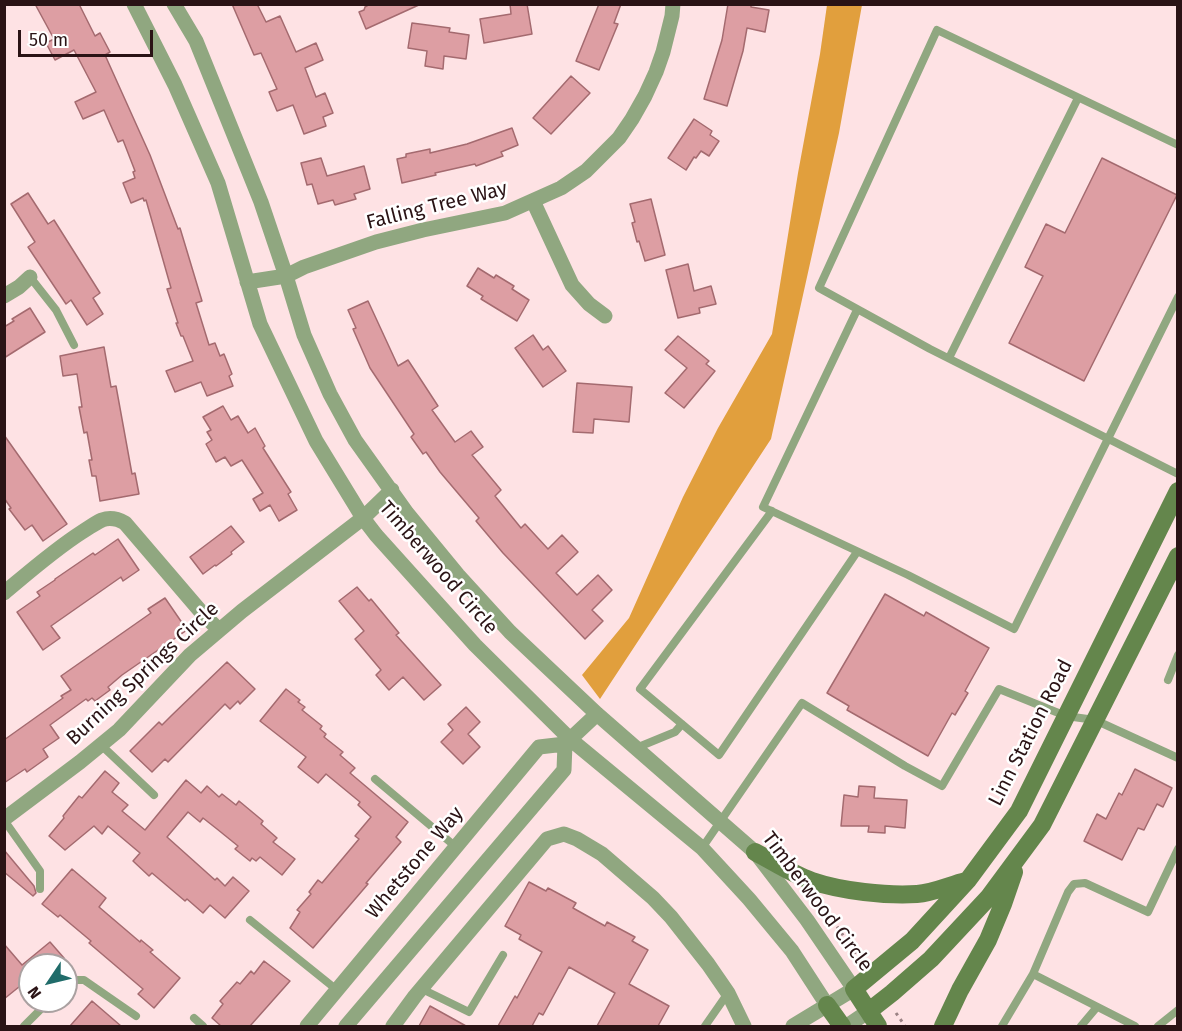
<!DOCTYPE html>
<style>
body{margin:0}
#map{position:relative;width:1182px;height:1031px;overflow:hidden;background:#fee2e4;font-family:"Fira Sans",sans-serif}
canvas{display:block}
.frame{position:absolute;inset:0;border:6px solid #2a1315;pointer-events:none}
.north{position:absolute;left:18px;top:953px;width:60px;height:60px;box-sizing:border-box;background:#fff;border:2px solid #aaa1a1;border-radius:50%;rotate:235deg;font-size:16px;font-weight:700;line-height:24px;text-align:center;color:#2a1315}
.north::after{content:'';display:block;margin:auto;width:21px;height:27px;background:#206c6a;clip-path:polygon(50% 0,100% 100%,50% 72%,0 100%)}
.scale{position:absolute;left:18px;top:30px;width:135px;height:27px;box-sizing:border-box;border:3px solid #2a1315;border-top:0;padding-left:8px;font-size:18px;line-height:21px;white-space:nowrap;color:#2a1315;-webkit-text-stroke:4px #fff;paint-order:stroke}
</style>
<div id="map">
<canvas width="1182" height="1031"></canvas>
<div class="frame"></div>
<div class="north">N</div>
<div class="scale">50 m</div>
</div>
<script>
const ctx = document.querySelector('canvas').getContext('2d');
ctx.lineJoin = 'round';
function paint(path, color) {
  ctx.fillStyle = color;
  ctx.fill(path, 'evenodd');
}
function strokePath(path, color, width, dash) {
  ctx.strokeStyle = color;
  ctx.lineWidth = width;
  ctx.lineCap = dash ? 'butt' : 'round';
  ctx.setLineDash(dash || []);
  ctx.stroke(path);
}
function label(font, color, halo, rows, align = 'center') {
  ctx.font = font + ' "Fira Sans",sans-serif';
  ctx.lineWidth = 5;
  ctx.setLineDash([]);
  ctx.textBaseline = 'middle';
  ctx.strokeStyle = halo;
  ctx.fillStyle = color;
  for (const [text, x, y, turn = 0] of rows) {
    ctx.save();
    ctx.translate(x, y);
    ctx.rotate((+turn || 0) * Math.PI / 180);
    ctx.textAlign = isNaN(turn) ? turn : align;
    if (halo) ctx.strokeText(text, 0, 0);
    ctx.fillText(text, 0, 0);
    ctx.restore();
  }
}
const forest = new Path2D(`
 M827 5H862L839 133 771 439 600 699 582 675 629 618 683 497 718 428 772 334 798 173 820 54Z`);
const building = new Path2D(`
 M35 4H79L95 36 100 33 110 52 105 55 150 155 178 229 180 228 202 301 196 303 209 345 215 343 220 356 224 354 232 374 229 376 233 386 207 396 201 382 175 392 166 371 193 361 183 336H181L176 323H178L167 289 171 288 146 200 144 201 143 198 131 203 123 183 135 178 133 172 135 171 123 140 118 142 104 110 83 119 75 102 96 92 74 50 55 60 46 43 54 39Z
 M232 4H257L266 22 280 16 296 52 316 43 323 60 305 68 316 97 325 93 333 113 323 117 326 126 304 134 293 105 277 111 269 92 277 89 261 53 254 55Z
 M370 4H421L366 29 359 12 364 10 365 7Z
 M510 4H527L532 34 484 43 480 19 511 14Z
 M599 4H621L614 23 618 24 599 70 576 61Z
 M728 4H751V7L769 10 765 32 747 28 743 51 727 106 704 99 722 40Z
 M412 23 450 28 449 32 469 35 466 59 444 56 443 69 425 66 427 51 408 48Z
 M571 76 590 93 551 134 533 118Z
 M694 119 712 131 710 135 719 141 709 156 701 151 696 158 694 157 686 170 668 158Z
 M512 128 518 145 501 152 503 156 476 166 475 164 435 173 436 175 402 183 397 159 406 157V154L430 149V153L467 144Z
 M321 158 327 176 364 166 370 189 354 194 356 199 335 205 333 200 318 204 312 184 307 185 301 163Z
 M1102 158 1177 195 1084 381 1009 343 1043 276 1025 267 1046 224 1065 233Z
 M28 193 48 224 54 220 100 293 93 298 103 314 87 325 71 300 66 304 28 247 35 242 11 204Z
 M651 199 665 255 645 261 639 241 637 242 632 223 635 222 630 204Z
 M688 264 694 291 711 286 716 304 699 308 700 313 678 318 666 270Z
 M478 268 494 278 496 275 514 286 512 289 529 300 517 321 481 299 483 296 467 286Z
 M368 301 398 366 408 360 438 406 432 410 455 442 471 431 483 447 472 455 501 490 495 496 521 528 525 524 548 549 562 535 578 552 556 573 577 595 598 575 612 590 592 610 603 621 585 639 503 553 476 521 479 518 440 472 426 452 423 454 411 437 414 434 370 368 353 329 356 328 348 310Z
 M30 308 45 332 4 358V327L14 321 12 319Z
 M533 335 543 350 548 346 566 371 543 387 515 348Z
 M678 336 709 361 706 364 715 371 684 408 665 393 687 368 665 350Z
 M104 347 111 387 116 386 132 474 135 473 139 494 100 501 96 476H92L89 460H92L87 432 84 433 79 407H82L77 374 63 376 60 356Z
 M577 383 632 387 629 422 594 419 593 433 573 432Z
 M223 406 231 420 238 416 248 433 255 428 265 446 263 448 291 492 288 494 297 510 279 521 270 505 260 511 253 499 263 493 242 460 231 466 225 457 216 462 206 444 212 440 207 432 211 430 203 417Z
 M4 435 67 524 43 541 32 525 25 530 9 509 11 508 4 498Z
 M231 526 244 542 231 552 232 554 216 566 215 565 203 574 190 557Z
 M118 539 139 570 123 581 121 577 51 626 60 638 43 650 17 612 40 596 37 592 55 580V579L93 553 95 555Z
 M357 587 369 601 371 599 399 633 396 635 441 685 424 700 403 677 389 690 376 675 381 670 355 639 364 631 339 601Z
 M885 594 924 616 926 612 989 648 965 691 968 693 955 715 952 713 928 756 847 710 849 706 827 693Z
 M165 598 187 630 122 675 108 687 110 690 95 701 92 698 88 701 86 699 50 725 59 738 43 749 48 757 27 772 25 769 4 783V740L63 698 61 696 71 690 61 676 151 613 148 609Z
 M227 662 255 689 240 704 238 701 230 709 225 704 168 762 165 759 152 772 130 751 159 722 162 725 171 716Z
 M286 689 300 700 298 702 305 707 302 710 322 726 320 729 326 734 324 737 343 752 340 755 355 768 350 773 408 822 396 837 401 842 366 883 368 884 313 948 290 928 300 912 297 910 311 894 309 892 318 880 322 883 359 839 355 836 371 817 358 805 360 802 326 774 318 783 298 767 306 757 260 721Z
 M466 707 480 722 468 734 480 747 463 764 441 742 453 730 448 724Z
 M1135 769 1172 788 1163 807 1157 804 1144 830 1138 828 1122 860 1084 841 1097 814 1106 819 1119 793 1122 795Z
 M105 771 119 783 112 792 128 805 122 811 145 830 186 780 201 793 207 786 219 797 222 794 236 805 239 801 263 821 261 824 277 838 273 842 295 859 282 875 260 857 256 861 252 858 250 861 235 849 238 846 217 829 203 818 200 822 188 812 167 837 215 880 217 878 225 886 233 877 249 891 225 918 210 905 203 913 187 899 185 901 152 873 149 876 133 861 140 853 108 826 102 834 94 826 65 850 49 836 64 818 63 816 79 796 82 798Z
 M859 786 875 787 874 798 907 800 905 828 885 826V833L868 832 869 826H841L844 795 858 797Z
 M4 850 34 886 36 893 33 896 4 872Z
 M72 869 106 898 99 907 140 942 141 940 153 950 150 952 180 978 154 1008 138 994 143 989 89 943 91 941 60 915 58 917 42 904Z
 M529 882 546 891 548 888 576 903 573 908 605 926 607 922 635 937 632 941 648 950 629 984 669 1006 658 1026H597L615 993 569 967 543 1015 539 1013 532 1026H498L515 996 517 998 542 952 519 939 521 935 505 926Z
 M50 942 64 958 55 965H30V978L4 999V944L22 965Z
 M264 961 290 981 250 1026H221L212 1018 223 1004 220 1001 237 982 240 984 251 971 254 974Z
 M92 1001 121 1026H70Z
 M430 1006 466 1026H419Z`);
const path = new Path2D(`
 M820 902 861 961
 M896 1013 905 1026`);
const lane = new Path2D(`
 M1178 145 937 30 819 288 930 349 1178 474
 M30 277 56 310 74 345
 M857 310 763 507 908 575 1014 629 1178 297
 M949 358 1078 98
 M772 511 640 689 719 755 857 552
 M1168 680 1178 655
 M101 745 154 795
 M636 748 675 732 682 724
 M375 779 456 847
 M4 820 40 871V889
 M702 848 802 703 905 766 942 786 999 689 1066 716 1095 720 1178 758
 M250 920 337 990
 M66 984 70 980H84L136 1016
 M422 989 469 1012 503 955
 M194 1018 203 1026
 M24 1026 49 1001
 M705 1026 728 993
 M1002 1026 1033 974
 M1081 1026 1097 1007
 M1135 1026 1033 974 1068 892 1074 884 1085 883 1148 912 1178 849
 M1158 1026 1178 1010`);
const street = new Path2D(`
 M134 4 175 85 218 183 260 324 316 441 363 518 376 535 475 645 570 739 702 848 749 899 792 951 827 1005
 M174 4 196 41 261 202 286 276 304 335 330 394 355 440 407 513 458 575 510 632 597 714 755 852 807 920 854 989 793 1026
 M533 201 572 285 589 304 605 316
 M247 282 286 276 304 267 376 242 423 230 505 213 561 188 586 171 619 138 632 119 645 96 656 72 663 52 672 16 673 4
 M4 296 19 287 30 277
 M4 593C29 572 54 550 82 532 89 528 95 523 102 520 110 517 118 519 125 523L202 613 219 630
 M4 819 80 762 119 730 190 655 242 611 363 518 392 490
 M307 1026 539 747 565 744 597 714
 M346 1026 564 770 565 744
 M393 1026 415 996 547 839 564 834 577 839 602 854 653 898 671 917 708 964 728 993 744 1026
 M847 1026 869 1011`);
const secondary = new Path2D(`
 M755 852C774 862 792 874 812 881 841 891 887 896 917 894 933 893 950 885 966 881
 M827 1005 842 1026
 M869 1011 892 993 931 959 988 898 1042 825 1178 556
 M878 1026 854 989 912 941 968 880 1019 811 1178 491
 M943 1026 960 990 988 940 1003 904 1014 872`);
const streetNames = [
 ["Falling Tree Way",437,206,-14],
 ["Timberwood Circle",438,568,49],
 ["Burning Springs Circle",143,674,-43],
 ["Linn Station Road",1031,733,-63],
 ["Whetstone Way",415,863,-50],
 ["Timberwood Circle",817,902,53]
];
paint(forest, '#e19f3d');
paint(building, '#dd9ea3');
strokePath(building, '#a46a6f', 1.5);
strokePath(path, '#9c8385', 3, [3, 4.5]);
strokePath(lane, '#90a780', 8);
strokePath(street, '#90a780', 15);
strokePath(secondary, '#64864c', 18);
label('20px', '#2a1315', '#fff', streetNames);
</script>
